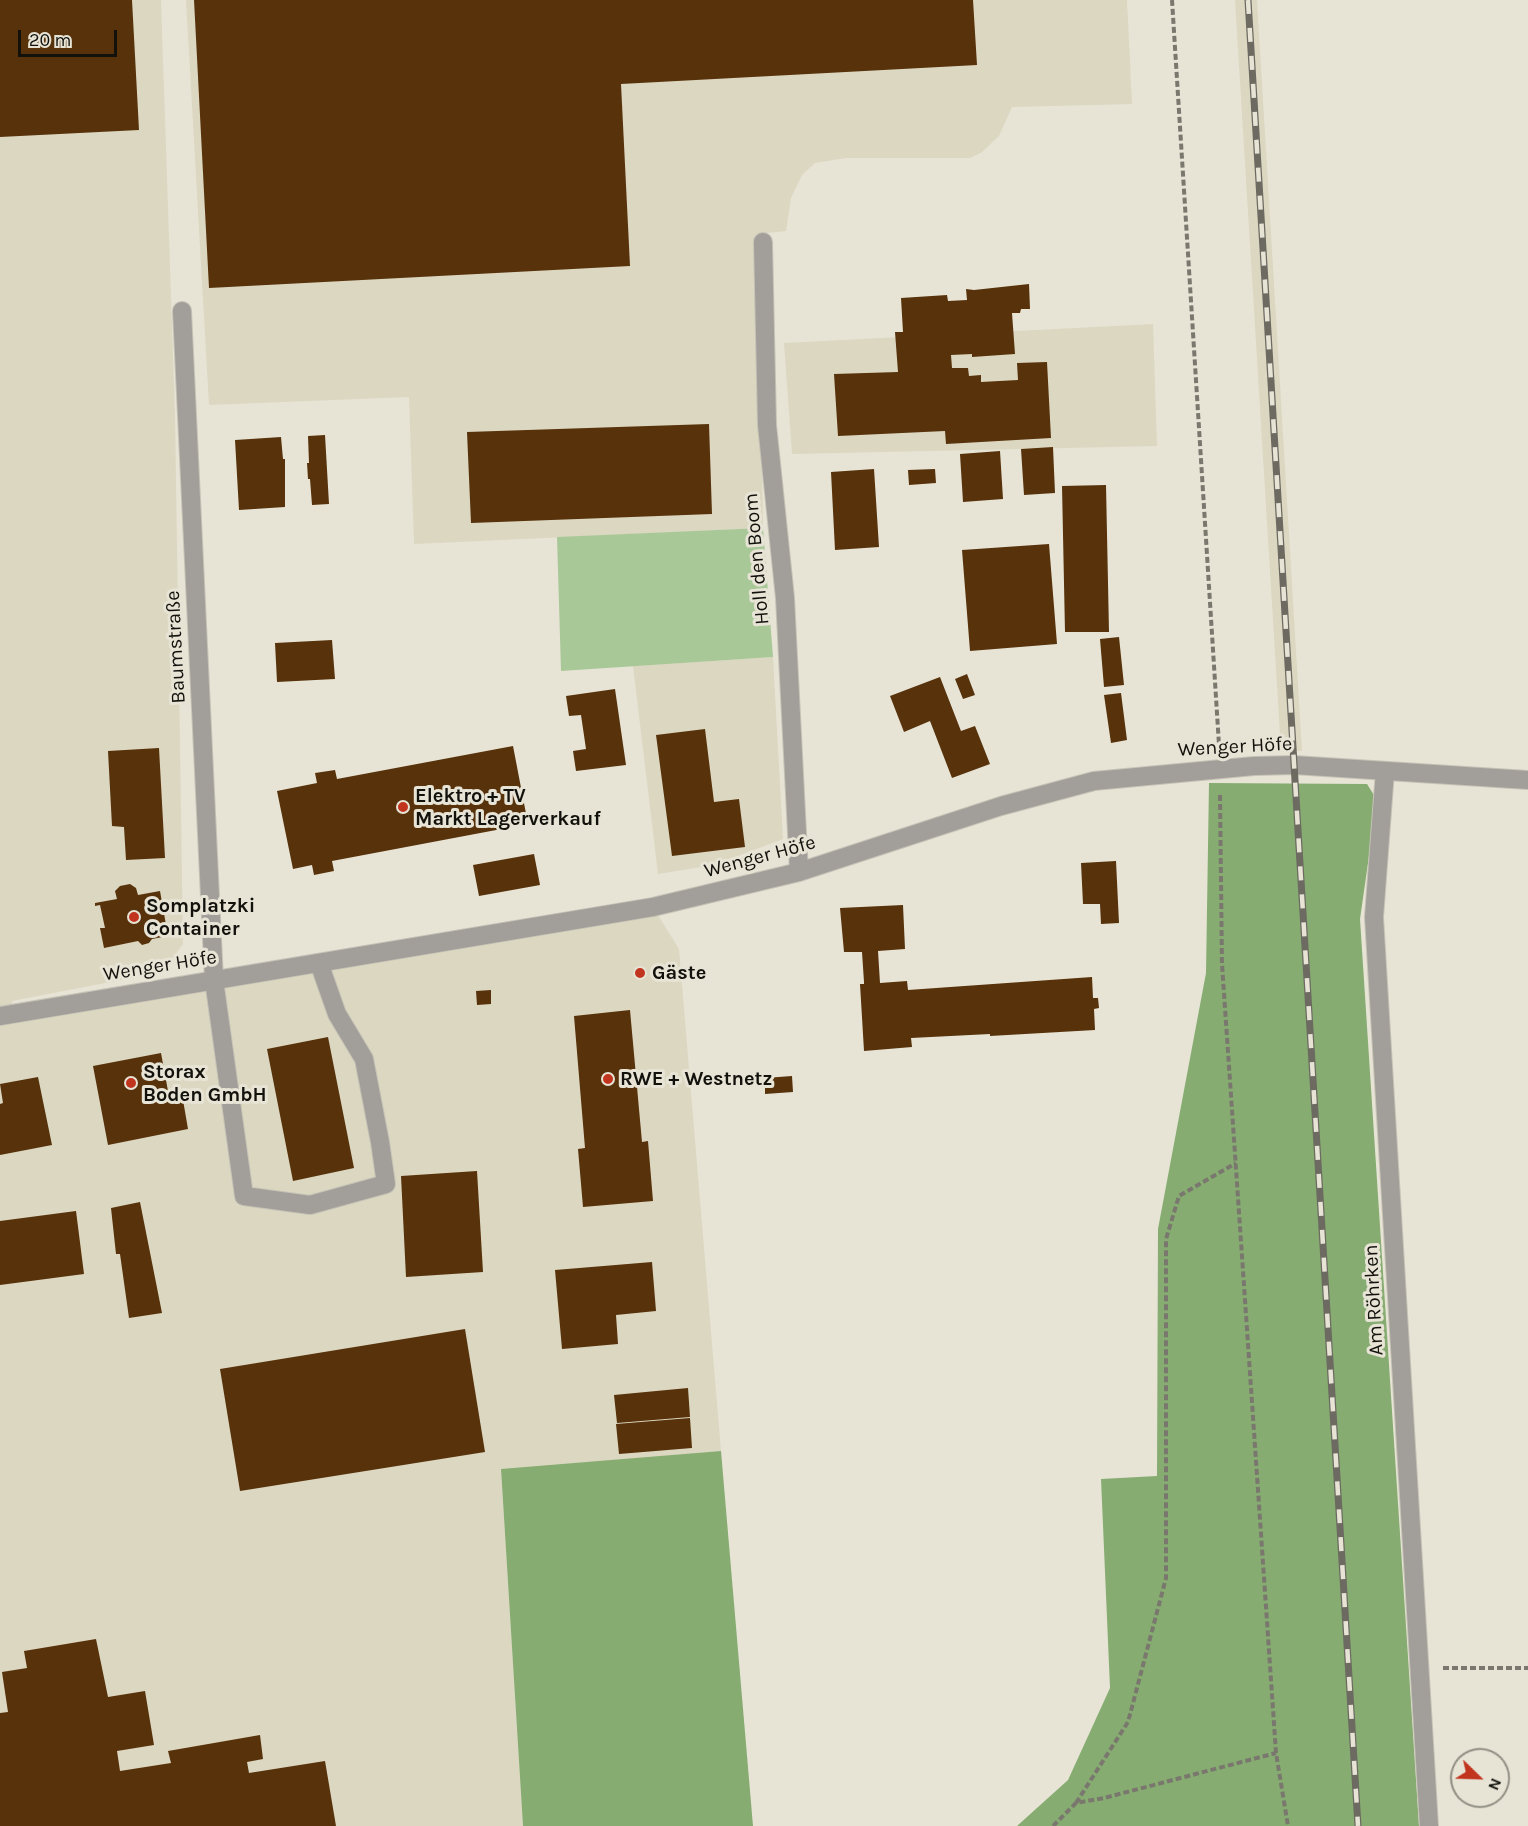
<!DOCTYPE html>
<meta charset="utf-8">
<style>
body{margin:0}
#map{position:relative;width:1528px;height:1826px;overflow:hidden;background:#e7e4d6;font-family:Karla,sans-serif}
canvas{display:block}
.north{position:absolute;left:1450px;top:1748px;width:60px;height:60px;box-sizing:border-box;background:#e7e4d6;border:2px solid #929085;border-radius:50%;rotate:113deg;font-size:16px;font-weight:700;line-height:24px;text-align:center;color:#12110c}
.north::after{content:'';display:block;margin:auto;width:21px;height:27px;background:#c1351f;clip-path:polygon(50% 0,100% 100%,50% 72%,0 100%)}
.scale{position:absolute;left:18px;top:30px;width:99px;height:27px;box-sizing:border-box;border:3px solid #12110c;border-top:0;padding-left:8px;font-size:18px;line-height:21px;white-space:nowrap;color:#12110c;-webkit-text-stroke:4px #e7e4d6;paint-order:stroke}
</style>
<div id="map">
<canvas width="1528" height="1826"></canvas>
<div class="north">N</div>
<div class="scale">20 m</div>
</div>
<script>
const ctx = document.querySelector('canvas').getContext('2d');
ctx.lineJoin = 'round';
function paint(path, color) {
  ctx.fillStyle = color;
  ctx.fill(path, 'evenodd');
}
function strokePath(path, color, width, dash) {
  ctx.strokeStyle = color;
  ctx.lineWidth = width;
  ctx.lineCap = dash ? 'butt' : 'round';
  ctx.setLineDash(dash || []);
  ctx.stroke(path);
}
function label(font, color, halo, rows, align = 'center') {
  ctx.font = font + ' Karla,sans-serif';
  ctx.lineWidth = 6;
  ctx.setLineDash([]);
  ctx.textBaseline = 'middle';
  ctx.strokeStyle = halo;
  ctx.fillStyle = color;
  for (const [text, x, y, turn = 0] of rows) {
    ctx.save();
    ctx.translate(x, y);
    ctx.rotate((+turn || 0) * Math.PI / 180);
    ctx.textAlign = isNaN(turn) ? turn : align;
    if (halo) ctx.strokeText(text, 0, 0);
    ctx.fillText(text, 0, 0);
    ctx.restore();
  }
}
const built = new Path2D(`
 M0 0H161L175 415 183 944 162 972 12 1001V1013L653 907 679 949 721 1451 501 1470 523 1826H0Z
 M186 0H1127L1132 104 1012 107 999 136 982 152 970 158H846L815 163 802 175 791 198 786 231 759 234 763 528 414 544 409 397 209 405Z
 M1235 0H1257L1302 751H1281Z
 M1153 324 1157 446 792 454 784 343Z
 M773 657 783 839 714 865 658 874 633 666Z`);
const green = new Path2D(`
 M763 528 773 657 561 671 557 537Z`);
const forest = new Path2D(`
 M1209 783 1367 784 1377 800 1360 919 1419 1826H1017L1068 1780 1110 1688 1101 1479 1157 1476 1158 1229 1206 973Z
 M721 1451 753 1826H523L501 1469Z`);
const building = new Path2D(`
 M0 0H132L139 130 0 137Z
 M194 0H973L977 65 621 84 630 266 209 288Z
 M1029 284 1030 309H1021L1020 313H1012L1015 354 972 357V354L951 355 952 368H968L969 376 981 375V382L1018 380 1017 363 1047 362 1051 438 946 444 945 431 838 436 834 374 898 372 895 332H903L901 298 947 295 948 301 967 300 966 289 974 290Z
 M709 424 712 514 471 523 467 432Z
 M325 435 329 504 312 505 310 479H308L307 463H309L308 436Z
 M281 437 283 459H285V507L239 510 235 440Z
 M1053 447 1055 493 1024 495 1021 449Z
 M1000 451 1003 499 963 502 960 454Z
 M874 469 879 547 835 550 831 472Z
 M935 469 936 483 909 485 908 470Z
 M1106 485 1109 632H1065L1062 486Z
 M1049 544 1057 644 970 651 962 550Z
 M1119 637 1124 685 1104 687 1100 639Z
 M332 640 335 679 277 682 275 643Z
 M967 674 975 695 963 699 955 679Z
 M940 677 961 731 975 726 990 764 952 778 930 721 904 732 890 696Z
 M615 689 626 765 576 771 573 751 586 749 581 715 569 716 566 696Z
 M1121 693 1127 740 1111 743 1104 695Z
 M705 729 714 802 739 799 745 847 672 856 656 735Z
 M513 746 528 824 332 861 334 871 314 875 312 865 293 869 277 791 317 783 315 773 335 770 337 779Z
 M159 748 165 858 126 860 124 827 112 826 108 751Z
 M534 854 540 885 479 896 473 865Z
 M1116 861 1119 923 1101 924 1100 904H1083L1081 863Z
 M130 884 136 888 138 895 160 891 168 936 152 939 149 943 142 945 138 941 104 948 100 928H105L100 905 95 906V903L117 899 115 891 120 886Z
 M903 905 905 949 878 951 880 983 907 981 908 990 1092 977 1093 998H1098L1099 1008 1094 1009 1095 1030 990 1036V1034L911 1038 912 1047 864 1051 860 984H864V982L862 952H844L840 908Z
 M491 990V1004L477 1005 476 991Z
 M630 1010 642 1142 648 1141 653 1201 583 1207 578 1149 585 1148 574 1016Z
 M328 1037 354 1168 293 1181 267 1049Z
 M161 1053 170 1102 183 1100 188 1129 108 1145 93 1066Z
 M792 1076 793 1092 765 1094V1078Z
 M38 1077 52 1145 0 1155V1104L3 1103 0 1084Z
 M477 1171 483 1272 406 1277 401 1176Z
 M140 1202 162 1313 129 1318 120 1254H116L111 1208Z
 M76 1211 84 1274 0 1285V1221Z
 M652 1262 656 1311 616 1315 618 1344 562 1349 555 1270Z
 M465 1329 485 1452 240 1491 220 1369Z
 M688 1388 690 1417 617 1423 614 1395Z
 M690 1418 692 1448 619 1454 616 1424Z
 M96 1639 108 1697 145 1691 154 1745 117 1751 120 1771 171 1763 168 1751 260 1735 263 1759 247 1762 249 1773 325 1761 336 1826H0V1713L8 1712 2 1672 27 1668 24 1651Z`);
const path = new Path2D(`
 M1172 0 1219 745
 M1220 795 1222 964 1276 1753 1288 1826
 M1443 1668H1528
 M1076 1803 1128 1722 1166 1578V1239L1179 1196 1236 1163
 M1053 1826 1076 1803 1104 1798 1276 1753`);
const service = new Path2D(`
 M214 980 244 1196 310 1205 386 1184 380 1142 364 1059 337 1014 319 963`);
const minor = new Path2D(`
 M763 242 767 425 785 598 799 872
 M182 311 214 980
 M1385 771 1374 917 1429 1826
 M0 1016 653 907 799 872 1001 806 1094 781 1254 766 1294 765 1528 780`);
const rail = new Path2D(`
 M1248 0 1358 1826`);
const markers = [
 [403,807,6,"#c1351f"],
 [134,917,6,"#c1351f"],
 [640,973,6,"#c1351f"],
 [608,1079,6,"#c1351f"],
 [131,1083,6,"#c1351f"]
];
const streetNames = [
 ["Holl den Boom",757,559,-95],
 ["Baumstraße",176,647,-93],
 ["Wenger Höfe",1235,747,-3],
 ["Wenger Höfe",760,857,-15],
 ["Wenger Höfe",160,966,-9],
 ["Am Röhrken",1374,1300,-93]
];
const poiNames = [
 ["Elektro + TV",415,796],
 ["Markt Lagerverkauf",415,819],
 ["Somplatzki",146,906],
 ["Container",146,929],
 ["Gäste",652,973],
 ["Storax",143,1072],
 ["Boden GmbH",143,1095],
 ["RWE + Westnetz",620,1079]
];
paint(built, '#dcd7c1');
paint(green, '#a9c898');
paint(forest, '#86ac71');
paint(building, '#57320b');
strokePath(service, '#c5c2b6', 20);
strokePath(minor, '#c5c2b6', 20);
strokePath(path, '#7a786e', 4, [6, 3]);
strokePath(service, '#a29e99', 18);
strokePath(minor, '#a29e99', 18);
strokePath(rail, '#6c6a61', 7);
strokePath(rail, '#e7e4d6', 4.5, [14]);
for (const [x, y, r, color] of markers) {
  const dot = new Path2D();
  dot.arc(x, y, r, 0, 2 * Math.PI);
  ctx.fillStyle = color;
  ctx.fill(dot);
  strokePath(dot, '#e7e4d6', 2);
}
label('20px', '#12110c', '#e7e4d6', streetNames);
label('bold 20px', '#12110c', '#e7e4d6', poiNames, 'left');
</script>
